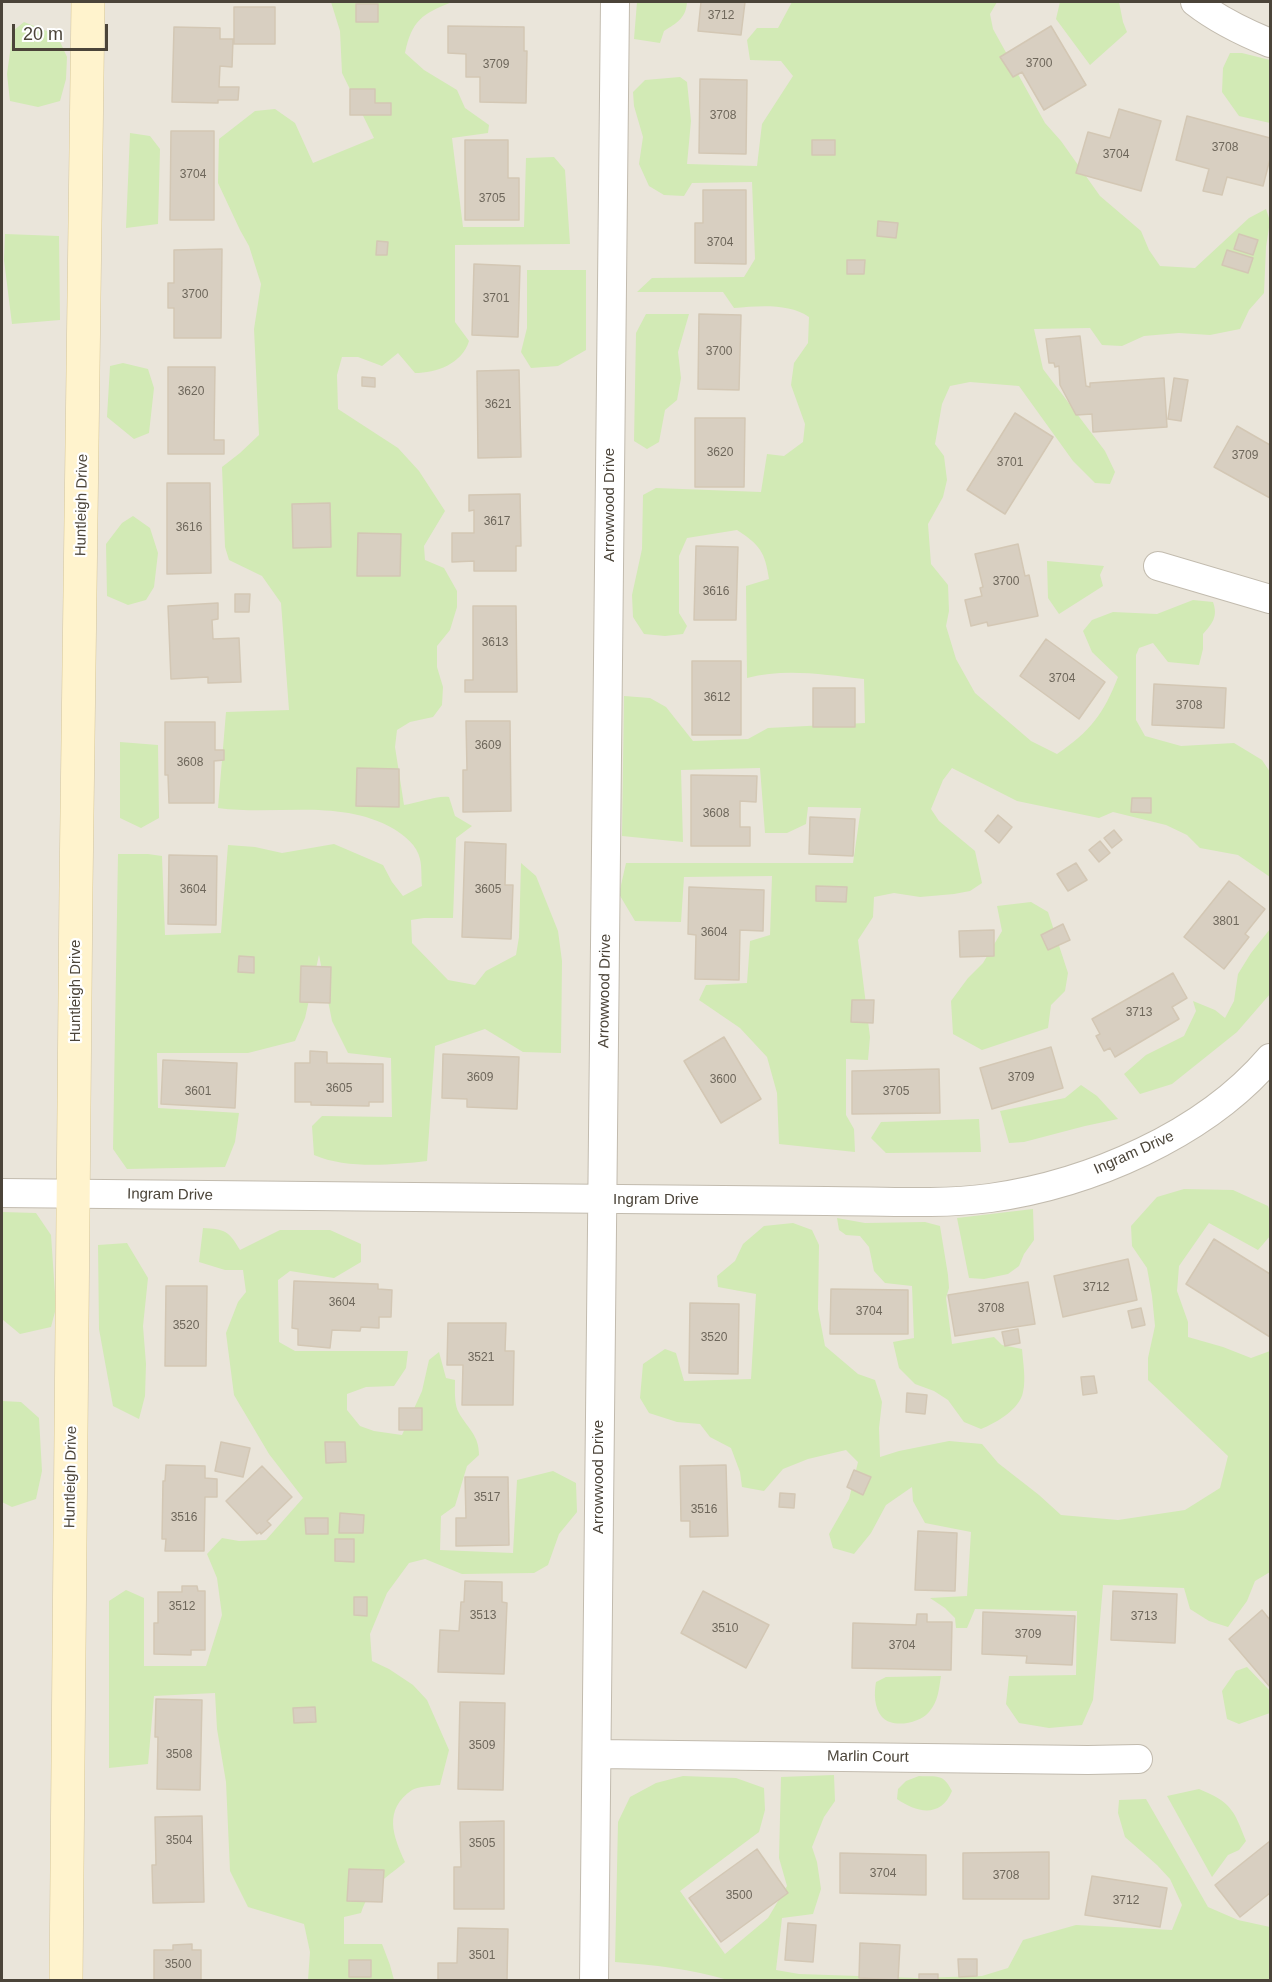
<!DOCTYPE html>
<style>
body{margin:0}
#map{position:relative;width:1272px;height:1982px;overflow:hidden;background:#f6f3ec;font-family:Arial,sans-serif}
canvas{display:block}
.frame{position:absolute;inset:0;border:3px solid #4b4439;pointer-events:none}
.scale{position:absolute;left:12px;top:24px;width:96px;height:27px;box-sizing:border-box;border:3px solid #4b4439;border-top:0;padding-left:8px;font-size:18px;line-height:21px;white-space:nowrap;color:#4b4439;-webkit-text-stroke:4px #fff;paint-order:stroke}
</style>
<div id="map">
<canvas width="1272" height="1982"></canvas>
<div class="frame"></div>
<div class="scale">20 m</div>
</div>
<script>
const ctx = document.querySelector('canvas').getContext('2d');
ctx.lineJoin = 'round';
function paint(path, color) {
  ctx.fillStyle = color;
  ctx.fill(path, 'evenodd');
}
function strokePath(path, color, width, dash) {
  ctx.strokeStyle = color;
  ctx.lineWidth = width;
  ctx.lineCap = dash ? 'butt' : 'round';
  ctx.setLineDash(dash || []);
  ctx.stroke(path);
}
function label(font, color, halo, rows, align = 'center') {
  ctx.font = font + ' Arial,sans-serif';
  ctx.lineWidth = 4.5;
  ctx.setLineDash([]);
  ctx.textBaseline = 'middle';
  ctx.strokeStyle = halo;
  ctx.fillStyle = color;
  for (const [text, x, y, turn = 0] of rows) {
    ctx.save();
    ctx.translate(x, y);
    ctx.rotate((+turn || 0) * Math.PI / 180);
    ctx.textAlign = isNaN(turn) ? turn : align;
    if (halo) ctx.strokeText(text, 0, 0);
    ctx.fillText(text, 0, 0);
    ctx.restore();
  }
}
const residential = new Path2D(`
 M2 2H1270V1980H2Z`);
const green = new Path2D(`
 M331 2H452C422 14 412 20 405 53L424 70 457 90 465 108 489 125 488 133 452 138 463 227H524L526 158 554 157 565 170 570 244 455 245V322L469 341C462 364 436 373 415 373L398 353 382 366 358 357H342L337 375 338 409 398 448 419 471 445 511 424 546 425 560 444 568 457 591V607L450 630 437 646V667L443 687 442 705 433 717 410 722 397 730 395 747 404 805C416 803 439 795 449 797L455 816 472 826 456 838 453 918H424L411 920 412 943 448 980 475 985 486 971 516 955 519 937 521 863 536 876 558 931 562 961 561 1053 523 1052 485 1029 435 1046 427 1161C392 1165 346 1169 314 1155L312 1126 322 1116 392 1117 391 1058 348 1053 332 1021 319 955 305 1018 295 1041 248 1053H157L158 1108 239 1113 235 1142 225 1167 127 1169 113 1149 118 854H148L162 856 165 935 221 933 228 845 255 847 282 853 334 844 383 865 392 882 403 896 422 886C421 878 422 867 420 859 417 845 405 836 394 829 340 798 276 816 218 808L226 712 289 710 281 603 262 576 229 560 225 547 222 467 240 453 259 435 254 329 261 284 249 246 240 230 218 183 219 139 255 111 275 109 295 123 313 163 374 138 342 73 340 31Z
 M637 2H687C686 18 677 23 664 31L660 43 634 39Z
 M792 2H953L956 3 960 2H997L990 14 993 29 1045 123 1061 141 1100 196 1141 231 1149 250 1160 266 1195 268 1249 218 1266 209 1270 221 1266 247 1264 293 1249 310 1240 329 1210 335 1179 333 1144 336 1122 346 1102 345 1090 328 1034 329 1043 369 1105 451 1115 472 1110 484 1095 483 1073 461 1019 386 970 382 950 386 942 404 935 444 944 456 947 480 943 497 928 524 931 564 948 585 949 611 946 626 956 659 975 693 1031 741 1057 754C1090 732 1104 713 1118 677L1092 652 1083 631 1092 620 1113 612 1157 614 1193 600 1213 602C1218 616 1213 623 1203 634V649L1199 665 1168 662 1153 643 1139 648 1136 655V720L1145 736 1181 746 1234 743 1262 760 1270 772V877L1238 855 1200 848 1187 835 1166 825 1113 812 1099 818 1017 801 952 768 943 780 931 809 939 821 975 851 982 883 970 891 954 894 920 897 894 893 874 897 873 917 858 940 870 1037 868 1060 846 1059V1115L854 1129 855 1152 779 1144 777 1093 767 1057 740 1028 699 1000 706 985 747 983 750 941 770 935 772 876 684 877 681 922 635 921 619 894 626 863H853L861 808 808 807 806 824 787 833H765L760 768 681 770 683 842 622 836 624 696 650 698 666 707 693 741 748 739 768 728 865 723 864 679C824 675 786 668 747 678L746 586 769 579C765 552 760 545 737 530L687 538 679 556V613L687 626 683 634 665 636 644 634 633 617 632 595 642 549 643 495 656 488 761 492 767 454 784 456 803 442 805 424 791 385 794 363 808 343 809 317C789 303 758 306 734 308L723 292H637L652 278 744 277 755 259 752 182 692 183 684 196 664 195 649 186 639 164 643 137 634 106 633 92 645 80 680 77 687 82 691 121 687 164 757 166 762 124 793 76 781 61 750 60 747 40 757 28H778Z
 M1060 2H1119L1123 22 1127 32 1090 65 1056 19Z
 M24 22 57 35 67 57 66 79 60 101 38 107 10 101 7 74 13 31Z
 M1230 53H1242L1270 60V123L1239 116 1222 92 1223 68Z
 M130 133 150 136 160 149 158 224 126 228Z
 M5 234 59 236 60 320 12 324 4 260Z
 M527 270H586V350L558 366 531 368 521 352 527 328Z
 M646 314H689L678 352 681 378 677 400 665 410 659 442 647 449 634 441 636 333Z
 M123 363 148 369 154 388 149 433 134 439 107 417 110 366Z
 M133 516 150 528 158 553 154 587 146 600 128 605 107 596 106 544 122 523Z
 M1047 561 1104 566 1100 575 1103 586 1059 614 1048 598Z
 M120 742 158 745 159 818 141 828 120 818Z
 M1031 902 1048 912 1068 973 1065 991 1051 1005 1048 1028 982 1050 953 1034 951 1001 968 978 983 963 1002 931 997 906Z
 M1270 929V994L1237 1032 1172 1084 1140 1094 1124 1074 1146 1055 1184 1036 1196 1011 1193 1001 1215 1010 1225 1018 1234 1001 1238 974 1251 953Z
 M1081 1085 1097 1096 1118 1119 1085 1126 1024 1142 1009 1143 1000 1111 1065 1098Z
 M979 1119 981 1152 886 1153 871 1138 881 1122Z
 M1184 1189 1233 1190 1268 1206 1270 1212V1236L1258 1250 1209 1223 1179 1266 1177 1291 1188 1322V1337L1223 1347 1251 1358 1270 1351V1572L1255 1581 1247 1601 1228 1627 1209 1621 1190 1609 1184 1588 1103 1585 1093 1700 1082 1725 1049 1728 1019 1723 1006 1704 1009 1676 1076 1675 1077 1611 975 1609 967 1628H956L955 1618 945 1608 930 1598 967 1596 971 1532 925 1523 913 1501 912 1487 886 1505 871 1533 854 1554 833 1548 829 1534 849 1499 858 1462 846 1450 808 1459 783 1469 764 1491 742 1487 740 1472 731 1448 710 1437 700 1424 677 1422 649 1413 640 1398 643 1364 665 1349 676 1353 684 1381 751 1379 756 1294 718 1287 717 1276 735 1261 743 1244 764 1226 793 1223 812 1230 819 1245 818 1309 825 1346 858 1374 875 1380 882 1402 879 1428 880 1457 899 1451 949 1441 982 1444 998 1463 1039 1495 1061 1515 1118 1520 1185 1510 1220 1488 1228 1456 1148 1380V1358L1155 1326 1152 1296 1147 1268 1132 1246 1131 1226 1157 1197Z
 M1033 1209 1034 1240 1024 1254 1019 1266 1008 1274 984 1279 969 1278 957 1218Z
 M2 1212 36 1213 51 1235 56 1308 51 1327 20 1334 2 1319Z
 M837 1218 865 1223 925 1222 940 1226 948 1275 949 1288 946 1298 952 1344 994 1337 1002 1345 1022 1349C1023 1362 1026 1379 1023 1392 1020 1409 996 1423 981 1429L964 1422 948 1400 934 1391 915 1384 899 1368 893 1342 914 1338 912 1286 885 1283 874 1271 869 1247 860 1236 846 1235 839 1230Z
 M203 1228C225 1229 229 1231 240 1250L280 1230H330L361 1244V1262L334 1278 290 1271 278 1280 279 1342 295 1351H408L406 1368 394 1386 366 1387 347 1394V1410L360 1426 374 1431 402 1435 422 1391 429 1360 439 1352 446 1378 455 1380C455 1390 454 1405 459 1413 468 1429 479 1435 479 1455L467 1466 455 1506 441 1516 440 1550 513 1553 517 1480 553 1471 576 1483 577 1512 559 1534 548 1565 534 1573 462 1574 425 1559 409 1563 387 1593 370 1634 372 1661 389 1669 413 1685 427 1700 449 1750 440 1785C432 1786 419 1786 412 1790 383 1810 393 1836 405 1862 384 1880 371 1884 361 1913L344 1917V1944H382L390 1965 394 1980H308L310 1952 304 1924 248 1907 230 1871 226 1782 217 1729 215 1693 154 1696 148 1764 109 1768V1601L126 1590 144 1598V1666H206L222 1615 217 1578 207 1554 222 1538 239 1541 266 1540 303 1498 269 1454 234 1395 226 1333 238 1302 246 1292 243 1270H225L199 1262Z
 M127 1243 148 1278 143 1326 146 1364 145 1396 139 1419 113 1406 99 1329 98 1245Z
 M2 1401 21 1402 39 1418 42 1471 36 1499 12 1507 2 1502Z
 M1247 1667 1270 1691V1713L1239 1724 1227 1719 1222 1691 1236 1671Z
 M941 1676C939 1689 938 1702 929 1712 920 1723 893 1729 882 1717 874 1708 874 1693 876 1682L886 1677Z
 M834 1775 835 1801 824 1817 812 1847 817 1862 821 1889 813 1914 782 1918 776 1970 799 1974 917 1978 982 1976 1008 1968 1023 1940 1076 1925 1172 1930 1182 1905 1170 1879 1157 1865 1125 1837 1118 1813 1119 1800 1146 1799 1208 1907 1238 1920 1270 1927V1980H728C691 1969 654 1965 615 1962L618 1822 630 1797 656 1783 683 1776 736 1778 764 1788 765 1810 759 1832 680 1891 725 1954 768 1918 787 1886 779 1858 781 1777Z
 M919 1776C937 1777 943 1773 952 1791 941 1818 917 1813 897 1799L898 1789 906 1781Z
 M1199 1789C1231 1802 1234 1810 1246 1841L1239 1850 1228 1855 1212 1877 1167 1796Z`);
const building = new Path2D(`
 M701 2H745L741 35 698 31Z
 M356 4H378V22H356Z
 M234 7H275V44H234Z
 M448 26 524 27V51H527L526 103 480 102V77H466V54L448 53Z
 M1051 26 1086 85 1044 110 1022 72 1013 77 1000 57Z
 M174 27 220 28V39H233L232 67 220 66 219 87H239L238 100H218V103L172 102Z
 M700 79 747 80 746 154 699 153Z
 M350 89H375V103H391V115H350Z
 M1119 109 1161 121 1141 191 1076 173 1088 132 1110 138Z
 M1187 116 1270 138V159L1263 186 1227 177 1222 195 1203 191 1209 169 1176 160Z
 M171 131H214V220H170Z
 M465 140H508V178H519V220H465Z
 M812 140H835V155H812Z
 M703 190H746V264L695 263V223H703Z
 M878 221 898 223 896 238 877 236Z
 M1239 234 1258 240 1253 255 1234 249Z
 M377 241 388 242 387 255H376Z
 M222 249 221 338H174V308H168V283H174V250Z
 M1227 250 1253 258 1248 273 1222 265Z
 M847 260H865L864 274H847Z
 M474 264 520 266 518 337 472 335Z
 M699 314 741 315 739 390 698 389Z
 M1080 336 1086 386 1090 387V383L1164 378 1167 427 1093 432 1092 414 1076 415 1060 385 1059 366 1055 367 1054 363H1049L1046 339Z
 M168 367H215L214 440H224V454H168Z
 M519 370 521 457 478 458 477 371Z
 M362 377 375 378V387L362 386Z
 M1174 378 1188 380 1181 421 1168 419Z
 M1015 413 1053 437 1005 514 967 490Z
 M695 418H745L744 487H695Z
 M1237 426 1270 445V498L1214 467Z
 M167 483H210L211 573 167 574Z
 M520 494 521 546H516V571H474V561L452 562V533H474V510L469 511V495Z
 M330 503 331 547 293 548 292 504Z
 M358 533 401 534 400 576H357Z
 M1018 544 1025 576 1029 575 1038 616 988 626 987 622 971 626 965 600 982 596 980 588 983 587 975 554Z
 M696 546 738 547 736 620H694Z
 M235 594H250L249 612H235Z
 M218 603V619L212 620 213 639 239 638 241 682 208 683V677L171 679 168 606Z
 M473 606H516L517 692H465V680H473Z
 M1046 639 1105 682 1079 719 1020 676Z
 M692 661H741V735H692Z
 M1154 684 1226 688 1224 728 1152 725Z
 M813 688H855V727H813Z
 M466 721H510L511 811 463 812V770H467Z
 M165 722H215V750H224V760L214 761V803H169L168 775H165Z
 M357 768 399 769V807L356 806Z
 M691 775 757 776 756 802 740 801V827H750V846H691Z
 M1132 798H1151V813L1131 812Z
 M998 815 1012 827 999 843 985 831Z
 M810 817 855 819 853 856 809 854Z
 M1114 830 1122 840 1112 848 1104 838Z
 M1100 841 1110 853 1099 862 1089 850Z
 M465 842 506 844 505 885H513L511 939 462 937Z
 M169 855 217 856 216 925 168 924Z
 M1076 863 1087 880 1068 891 1057 874Z
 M1229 881 1265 909 1245 934 1249 937 1224 969 1184 937Z
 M816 886 847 887 846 902 816 901Z
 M689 887 764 890 763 931 740 930 739 980 695 979 696 935 688 934Z
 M1063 924 1070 940 1048 950 1041 935Z
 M994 930V956L960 957 959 931Z
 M239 956 254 957V973L238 972Z
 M301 966 331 967 330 1003 300 1002Z
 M1173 973 1187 998 1172 1007 1179 1019 1115 1057 1110 1048 1104 1051 1096 1036 1100 1034 1092 1019Z
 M852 1000H874L873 1023 851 1022Z
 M724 1037 761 1099 721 1123 684 1061Z
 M1051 1047 1063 1088 992 1109 980 1068Z
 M310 1051 327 1052V1063L383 1064V1102H369V1106L311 1105V1102H295V1063H310Z
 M443 1054 519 1057 517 1109 467 1107V1099L442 1098Z
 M163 1060 237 1063 235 1108 161 1104Z
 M939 1069 940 1113 852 1114V1071Z
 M1214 1239 1270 1274V1337L1186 1284Z
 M1128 1259 1137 1300 1063 1317 1054 1276Z
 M294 1281 378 1284V1289L392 1290 391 1317H379V1328L361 1327 360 1331 332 1330 330 1348 298 1345V1329L292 1328Z
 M1028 1282 1035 1324 955 1336 948 1295Z
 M166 1286H207L206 1366H165Z
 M831 1289 908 1290V1334H830Z
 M690 1303 739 1304 738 1374 689 1373Z
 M1141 1308 1145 1325 1132 1328 1128 1311Z
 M448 1323H506L505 1351H514L513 1405H462L463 1365H447Z
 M1018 1329 1020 1343 1005 1346 1002 1332Z
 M1094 1376 1097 1393 1083 1395 1081 1377Z
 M907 1393 927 1395 925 1414 906 1412Z
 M399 1408H422V1430H399Z
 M221 1442 250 1448 243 1477 215 1471Z
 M325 1442H345L346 1462 326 1463Z
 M166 1465 205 1466V1478L217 1479V1497H205L204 1551H165L166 1539H162L163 1481H165Z
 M726 1465 728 1536 690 1537V1521H681L680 1466Z
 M262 1466 292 1497 267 1521 271 1525 261 1534 260 1532 257 1534 226 1501Z
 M854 1470 871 1477 863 1495 847 1487Z
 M465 1477H508L509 1545 456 1546V1518H466Z
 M780 1493 795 1494 794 1508 779 1507Z
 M340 1513 364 1515 363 1533H339Z
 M305 1518H328V1534H306Z
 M918 1531 957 1533 955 1591 915 1590Z
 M335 1539H354V1562L335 1561Z
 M465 1581 502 1582V1602L507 1603 504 1674 438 1672 440 1630 459 1631 461 1602H464Z
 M182 1586H197L198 1591H205V1650H191V1655L154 1654V1623H158V1592H182Z
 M703 1591 769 1625 746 1668 681 1633Z
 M1113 1591 1177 1594 1175 1643 1111 1640Z
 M354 1597H367V1616L354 1615Z
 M1262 1610 1270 1620V1687L1229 1639Z
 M983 1612 1075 1616 1072 1665 1026 1663 1027 1656 982 1654Z
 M917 1614H927V1622H952L951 1670 852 1668 853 1623 916 1625Z
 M156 1699 202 1700 200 1790 157 1789 158 1737H155Z
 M460 1702 505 1703 503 1790 458 1789Z
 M315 1707 316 1722 294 1723 293 1708Z
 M202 1816 204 1902 153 1903 152 1865H156L155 1817Z
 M504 1821V1909H454V1867H461L460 1822Z
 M1270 1841V1893L1240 1917 1215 1885Z
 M757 1849 788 1893 721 1942 689 1898Z
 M1049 1852V1899H963V1853Z
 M840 1853 926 1855V1895L840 1893Z
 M349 1869 384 1870 382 1902 347 1901Z
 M1092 1876 1167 1888 1160 1927 1085 1915Z
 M788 1923 816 1925 813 1962 785 1960Z
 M458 1928 508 1929 507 1980H438V1963H457Z
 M860 1943 900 1945 898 1980 859 1978Z
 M192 1944V1950H201V1980H154V1950H173V1945Z
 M958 1959H977V1976L959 1977Z
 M349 1960H371V1977H349Z
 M919 1974H938V1980H919Z`);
const street = new Path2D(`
 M1195 2C1218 20 1243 32 1270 43
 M1158 566 1270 599
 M2 1193 826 1201C880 1201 937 1205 990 1198 1090 1184 1204 1135 1270 1058
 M597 1754 1088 1760 1138 1759
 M594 1980 615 2`);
const secondary = new Path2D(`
 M66 1980 76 887 88 2`);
const numberNames = [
 ["3712",721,16],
 ["3700",1039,64],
 ["3709",496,65],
 ["3708",723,116],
 ["3708",1225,148],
 ["3704",1116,155],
 ["3704",193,175],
 ["3705",492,199],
 ["3704",720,243],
 ["3700",195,295],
 ["3701",496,299],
 ["3700",719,352],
 ["3620",191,392],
 ["3621",498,405],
 ["3620",720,453],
 ["3709",1245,456],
 ["3701",1010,463],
 ["3617",497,522],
 ["3616",189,528],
 ["3700",1006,582],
 ["3616",716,592],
 ["3613",495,643],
 ["3704",1062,679],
 ["3612",717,698],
 ["3708",1189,706],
 ["3609",488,746],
 ["3608",190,763],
 ["3608",716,814],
 ["3604",193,890],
 ["3605",488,890],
 ["3801",1226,922],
 ["3604",714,933],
 ["3713",1139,1013],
 ["3609",480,1078],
 ["3709",1021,1078],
 ["3600",723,1080],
 ["3605",339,1089],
 ["3601",198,1092],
 ["3705",896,1092],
 ["3712",1096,1288],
 ["3604",342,1303],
 ["3708",991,1309],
 ["3704",869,1312],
 ["3520",186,1326],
 ["3520",714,1338],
 ["3521",481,1358],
 ["3517",487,1498],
 ["3516",704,1510],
 ["3516",184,1518],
 ["3512",182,1607],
 ["3513",483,1616],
 ["3713",1144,1617],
 ["3510",725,1629],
 ["3709",1028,1635],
 ["3704",902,1646],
 ["3509",482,1746],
 ["3508",179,1755],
 ["3504",179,1841],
 ["3505",482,1844],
 ["3704",883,1874],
 ["3708",1006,1876],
 ["3500",739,1896],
 ["3712",1126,1901],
 ["3501",482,1956],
 ["3500",178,1965]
];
const streetNames = [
 ["Huntleigh Drive",82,505,-89],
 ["Arrowwood Drive",610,505,-90],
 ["Huntleigh Drive",76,991,-90],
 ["Arrowwood Drive",605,991,-89],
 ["Ingram Drive",1134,1153,-24],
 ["Ingram Drive",170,1195,1],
 ["Ingram Drive",656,1200],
 ["Huntleigh Drive",71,1477,-89],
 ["Arrowwood Drive",599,1477,-90],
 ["Marlin Court",868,1757,1]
];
paint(residential, '#eae5da');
paint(green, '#d2eab5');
paint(building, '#d8cfc1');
strokePath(building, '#d3c7b4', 1.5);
strokePath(street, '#c2bbae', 30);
strokePath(secondary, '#d6c79b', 34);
strokePath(street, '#fff', 28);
strokePath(secondary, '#fff3cd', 33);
label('12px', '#6e675b', null, numberNames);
label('15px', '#4b4439', '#fff', streetNames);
</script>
